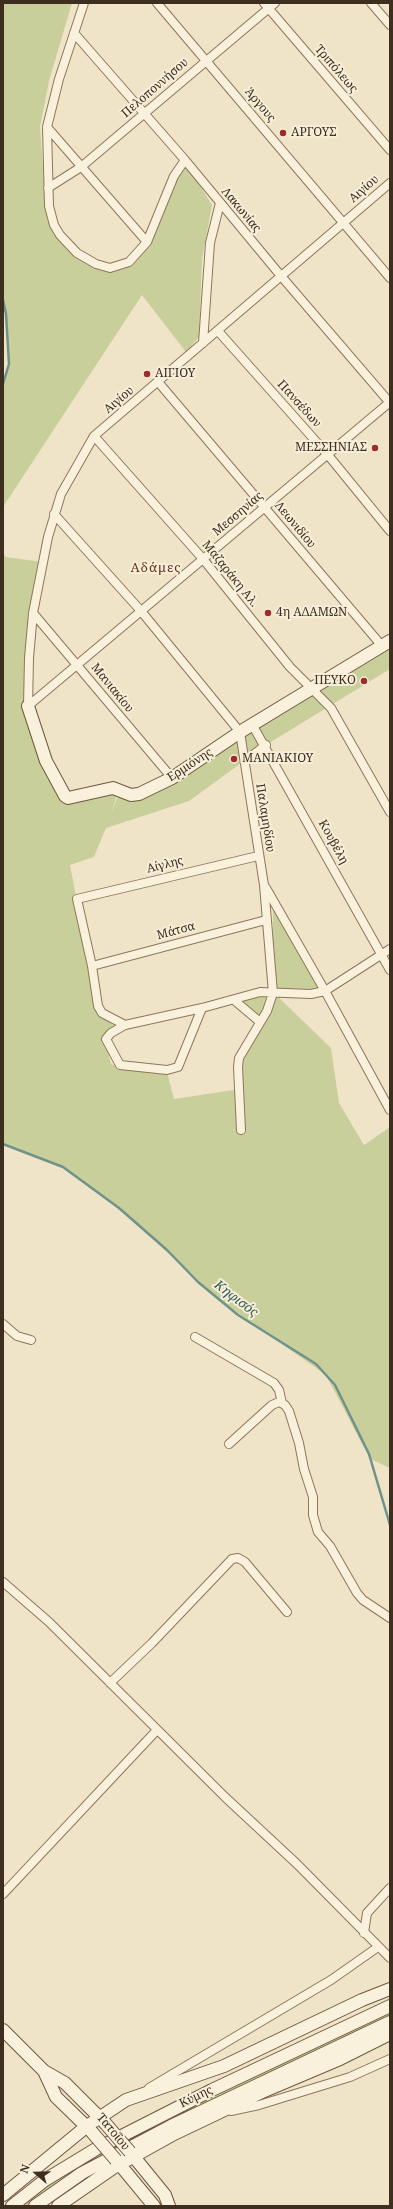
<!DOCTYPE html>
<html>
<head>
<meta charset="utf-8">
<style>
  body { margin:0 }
  #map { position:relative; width:393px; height:2209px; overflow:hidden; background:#f0e4c8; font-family:"Noto Serif",serif }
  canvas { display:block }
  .frame { position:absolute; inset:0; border:4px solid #3d2e20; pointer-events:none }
  .north { position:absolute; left:16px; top:2153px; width:40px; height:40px; -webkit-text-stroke:3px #f7eed8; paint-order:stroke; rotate:290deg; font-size:11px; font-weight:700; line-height:16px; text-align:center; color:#3d2e20 }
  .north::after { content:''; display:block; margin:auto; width:14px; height:18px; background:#3d2e20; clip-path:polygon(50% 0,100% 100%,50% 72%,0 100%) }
</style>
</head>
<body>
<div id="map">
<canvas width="393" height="2209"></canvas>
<div class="frame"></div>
<div class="north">N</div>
</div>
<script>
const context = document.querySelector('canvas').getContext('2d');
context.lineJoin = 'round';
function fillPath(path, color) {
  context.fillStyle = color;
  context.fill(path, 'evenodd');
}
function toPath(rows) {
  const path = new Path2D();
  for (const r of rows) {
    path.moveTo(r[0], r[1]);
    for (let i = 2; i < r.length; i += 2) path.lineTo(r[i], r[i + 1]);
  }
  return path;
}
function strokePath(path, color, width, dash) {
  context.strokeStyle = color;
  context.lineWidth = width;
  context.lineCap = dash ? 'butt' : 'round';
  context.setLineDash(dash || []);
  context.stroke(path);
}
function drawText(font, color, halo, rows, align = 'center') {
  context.font = font + ' "Noto Serif",serif';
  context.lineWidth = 4;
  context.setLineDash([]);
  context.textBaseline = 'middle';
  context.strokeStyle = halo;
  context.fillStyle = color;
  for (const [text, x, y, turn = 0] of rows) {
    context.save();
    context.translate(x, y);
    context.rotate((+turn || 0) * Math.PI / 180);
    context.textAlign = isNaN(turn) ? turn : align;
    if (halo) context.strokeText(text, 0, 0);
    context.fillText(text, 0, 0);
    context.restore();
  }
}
fillPath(toPath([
  [3,3,72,3,49,81,40,127,45,197,52,225,79,257,93,268,110,271,123,269,137,261,148,244,176,178,186,163,212,205,202,259,199,337,186,352,142,295,3,507,3,384,9,364,6,314,3,300],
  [3,553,6,557,42,562,25,709,59,796,116,791,116,798,111,813,118,796,140,800,390,647,390,669,266,745,189,801,106,828,94,857,70,865,98,1013,114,1026,105,1039,111,1064,133,1071,167,1072,174,1099,240,1089,239,1067,245,1049,265,1023,272,1010,273,994,259,1020,236,1000,273,993,273,901,325,991,274,993,331,1048,339,1103,364,1145,390,1127,390,1468,370,1459,326,1375,218,1299,119,1208,63,1167,3,1144],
  [390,2011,390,2017,50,2188,28,2206,19,2206,76,2166,166,2117]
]), '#c9cf9b');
strokePath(toPath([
  [3,300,6,314,9,364,3,384],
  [3,1144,63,1167,119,1208,167,1250,198,1282,238,1315,316,1364,335,1385,369,1454,390,1525]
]), '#6f938a', 2.5);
const street = toPath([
  [84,3,59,79,47,127,49,206,54,225,60,235,77,253,96,264,110,268,129,262,147,242,174,176,185,160],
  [157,3,390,278],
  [264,3,390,150],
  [371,3,390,25],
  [74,33,185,160,281,276,390,403],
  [47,127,147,242],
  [48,188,81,167,275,3],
  [218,331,328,455,390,531],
  [203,343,210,243,220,203],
  [159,383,382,646],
  [94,436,203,559,290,667,331,708,390,812],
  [54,514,141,611,240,732,264,885,273,993,267,1011,239,1058,238,1067,241,1130],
  [33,613,172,778],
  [28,706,29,658,33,613,48,537,61,494,94,436,390,183],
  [28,706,390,402],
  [253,726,390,970],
  [245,761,266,745],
  [266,888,325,991,390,1110],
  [92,966,266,920],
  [234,1000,260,1022],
  [202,1008,178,1067,167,1070,120,1065,106,1039,111,1033,125,1025,102,1013,98,1006,92,966,77,899,258,856],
  [125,1025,202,1008,260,992,311,994,325,991,390,949],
  [3,1324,17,1336,31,1340],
  [195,1337,274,1383,279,1390,282,1403],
  [229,1444,272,1405,279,1402,285,1405,289,1411,299,1443,304,1469,313,1497,313,1515,318,1532,330,1546,357,1593,363,1600,390,1618],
  [3,1582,49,1622,225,1797,297,1864,390,1958],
  [110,1683,152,1643,232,1559,238,1558,245,1562,287,1612],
  [3,1894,157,1730],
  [364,1933,367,1913,390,1888],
  [149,2088,331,1980,378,1947],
  [231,2111,259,2105,350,2077,390,2059]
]);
const secondary = toPath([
  [28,706,46,761,65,796,68,798,113,788,131,795,139,794,172,778,240,732,390,641],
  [3,2030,44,2071,65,2083,105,2123],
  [44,2071,56,2097,91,2131],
  [130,2152,165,2195,169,2206],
  [116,2160,154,2206],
  [3,2195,87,2126,126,2100,224,2066,362,2000,390,1989],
  [12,2206,45,2180,96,2149,212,2090,390,2006],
  [35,2206,82,2173,171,2126,390,2022],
  [58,2206,113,2168,174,2134,262,2092,340,2059,390,2034]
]);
strokePath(street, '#8d765c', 10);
strokePath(secondary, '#6f573f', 14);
strokePath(street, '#faf1dc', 8);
strokePath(secondary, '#faf1dc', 12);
const secondaryBridge = toPath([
  [105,2123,130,2152],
  [91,2131,116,2160]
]);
strokePath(secondaryBridge, '#6f573f', 14, []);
strokePath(secondaryBridge, '#faf1dc', 12);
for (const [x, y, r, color] of [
  [283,133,4,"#9e2a2b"],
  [147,374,4,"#9e2a2b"],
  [375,448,4,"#9e2a2b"],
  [268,613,4,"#9e2a2b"],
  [364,681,4,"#9e2a2b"],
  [234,759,4,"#9e2a2b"]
]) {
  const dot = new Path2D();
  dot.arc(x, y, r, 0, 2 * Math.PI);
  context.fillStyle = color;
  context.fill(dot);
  strokePath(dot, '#f7eed8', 1.5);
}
drawText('12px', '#3d2e20', '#f7eed8', [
  ["Τριπόλεως",336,69,49],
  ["Πελοποννήσου",155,88,-41],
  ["Άργους",260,105,50],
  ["Αιγίου",364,189,-41],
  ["Λακωνίας",241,210,50],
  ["Αιγίου",119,400,-40],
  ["Πανσέδων",299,404,48],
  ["Μεσσηνίας",238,514,-40],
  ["Λεωνιδίου",295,525,50],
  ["Μαζαράκη Αλ.",230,574,51],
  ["Μανιακίου",112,688,51],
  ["Ερμιόνης",190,765,-33],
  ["Παλαμηδίου",265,818,81],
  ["Κουβέλη",333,842,61],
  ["Αίγλης",165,865,-14],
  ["Μάτσα",176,931,-15],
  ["Κύμης",196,2097,-26],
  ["Τατοΐου",113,2132,50]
]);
drawText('12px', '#3d2e20', '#f7eed8', [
  ["ΑΡΓΟΥΣ",291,133],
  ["ΑΙΓΙΟΥ",155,374],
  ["ΜΕΣΣΗΝΙΑΣ",367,448,"right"],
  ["4η ΑΔΑΜΩΝ",276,613],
  ["ΠΕΥΚΟ",356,681,"right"],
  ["ΜΑΝΙΑΚΙΟΥ",242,759]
], 'left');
context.letterSpacing = '1px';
drawText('13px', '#6b2e1e', '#f7eed8', [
  ["Αδάμες",156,568]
]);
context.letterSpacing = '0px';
drawText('italic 13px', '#2f5d5a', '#f7eed8', [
  ["Κηφισός",236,1299,37]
]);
</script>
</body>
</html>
